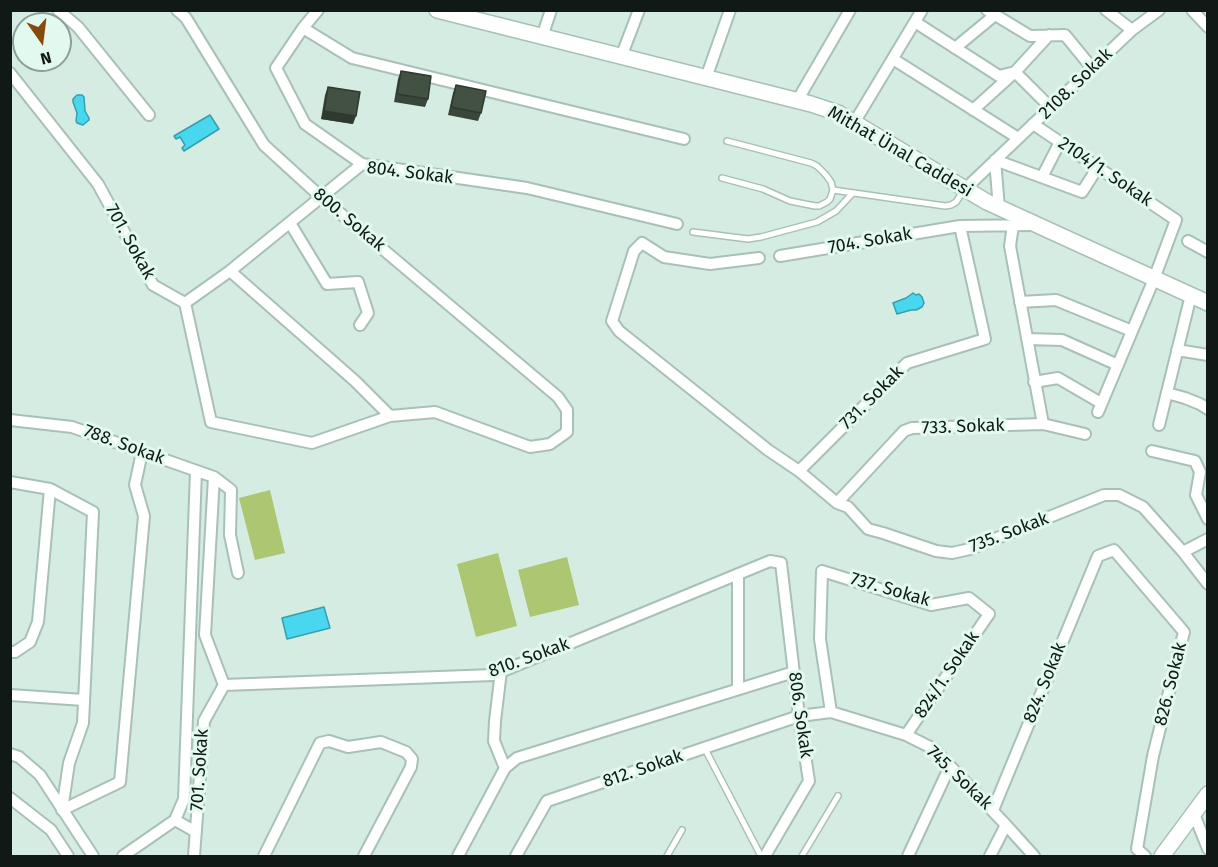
<!DOCTYPE html>
<html>
<head>
<meta charset="utf-8">
<style>
  body { margin:0 }
  #map { position:relative; width:1218px; height:867px; overflow:hidden; background:#d4ece2; font-family:"Fira Sans",sans-serif }
  canvas { display:block }
  .frame { position:absolute; inset:0; border:12px solid #101915; pointer-events:none }
  .north { position:absolute; left:12px; top:12px; width:60px; height:60px; box-sizing:border-box; background:#e2f9ef; border:2px solid #8e9f98; border-radius:50%; rotate:166deg; font-size:16px; font-weight:700; line-height:24px; text-align:center; color:#101915 }
  .north::after { content:''; display:block; margin:auto; width:21px; height:27px; background:#88490f; clip-path:polygon(50% 0,100% 100%,50% 72%,0 100%) }
</style>
</head>
<body>
<div id="map">
<canvas width="1218" height="867"></canvas>
<div class="frame"></div>
<div class="north">N</div>
</div>
<script>
const context = document.querySelector('canvas').getContext('2d');
context.lineJoin = 'round';
function fillPath(path, color) {
  context.fillStyle = color;
  context.fill(path, 'evenodd');
}
function toPath(rows) {
  const path = new Path2D();
  for (const r of rows) {
    path.moveTo(r[0], r[1]);
    for (let i = 2; i < r.length; i += 2) path.lineTo(r[i], r[i + 1]);
  }
  return path;
}
function strokePath(path, color, width, dash) {
  context.strokeStyle = color;
  context.lineWidth = width;
  context.lineCap = dash ? 'butt' : 'round';
  context.setLineDash(dash || []);
  context.stroke(path);
}
function drawText(font, color, halo, rows, align = 'center') {
  context.font = font + ' "Fira Sans",sans-serif';
  context.lineWidth = 6;
  context.setLineDash([]);
  context.textBaseline = 'middle';
  context.strokeStyle = halo;
  context.fillStyle = color;
  for (const [text, x, y, turn = 0] of rows) {
    context.save();
    context.translate(x, y);
    context.rotate((+turn || 0) * Math.PI / 180);
    context.textAlign = isNaN(turn) ? turn : align;
    if (halo) context.strokeText(text, 0, 0);
    context.fillText(text, 0, 0);
    context.restore();
  }
}
fillPath(toPath([
  [270,490,285,553,255,560,239,498],
  [498,553,517,626,476,637,457,564],
  [567,557,579,605,530,617,518,570]
]), '#acc672');
const water = toPath([
  [77,95,82,95,84,97,85,111,89,118,89,120,83,125,77,123,76,121,77,113,73,102,73,99,77,95],
  [210,115,219,129,184,151,182,148,185,145,180,137,176,139,174,136,210,115],
  [913,293,916,295,919,294,922,297,924,303,922,307,916,310,911,310,897,314,893,303,906,298,913,293],
  [324,607,330,628,287,639,282,618,324,607]
]);
fillPath(water, '#49d7ef');
strokePath(water, '#389eae', 1.5);
const service = toPath([
  [722,178,763,189,790,201,815,206,819,206,827,202,830,199,833,190,831,182,826,175,817,166,811,163,727,141],
  [833,190,945,206,951,205,956,202,964,190],
  [693,232,748,239,761,237,817,222,836,211,852,194],
  [705,749,761,856],
  [667,856,682,830],
  [802,856,838,796]
]);
const minor = toPath([
  [58,10,78,27,149,115],
  [318,10,303,28,276,68,305,124,362,164,527,188,677,224],
  [987,10,1030,36,1065,35,1092,68],
  [1106,10,1132,30],
  [1192,10,1208,27],
  [915,22,999,76,1015,72,1049,35],
  [303,28,352,58,684,139],
  [542,37,551,10],
  [955,48,995,15],
  [621,57,639,10],
  [893,59,1018,138],
  [10,73,98,184,153,285,185,303,211,422,312,443,390,416,435,412,530,447,550,444,567,432,567,410,558,397,321,197,264,145,186,18,177,10],
  [706,78,730,10],
  [797,101,850,10],
  [973,110,1015,72,1051,108],
  [854,123,922,10],
  [1033,124,1176,220,1154,279,1098,412],
  [995,160,1082,192,1098,167],
  [995,160,999,208,1002,211],
  [1042,177,1060,142],
  [965,189,1132,30,1159,10],
  [290,223,327,284,358,282,368,313,360,325],
  [1013,225,1010,246,1043,424],
  [1188,241,1208,252],
  [780,256,960,226,1032,225],
  [759,258,710,264,664,257,642,243,634,251,612,321,619,331,768,450,799,471,837,503,848,507,868,529,883,533,936,551,952,553,970,549,1104,495,1119,495,1143,507,1183,552,1208,584],
  [230,271,355,381,390,416],
  [1020,302,1056,300,1132,331],
  [185,303,230,271,362,164],
  [1027,339,1062,340,1118,365],
  [1177,350,1208,355],
  [1034,382,1058,378,1101,403],
  [1167,393,1185,398,1200,404,1208,409],
  [10,420,72,427,214,477,231,490,230,535,238,573],
  [1159,425,1191,295],
  [1152,451,1195,461,1200,472,1196,495,1208,519],
  [799,471,907,363,985,339,960,226],
  [10,482,50,489,93,512,83,723,69,763,62,810],
  [837,503,904,431,912,428,1043,424,1085,434],
  [1183,552,1208,539],
  [738,574,738,689],
  [10,652,15,652,30,642,38,622,50,489],
  [501,671,495,721,494,741,505,768],
  [224,685,493,675,770,561,781,563,799,716,809,781,765,856],
  [10,695,84,700],
  [831,712,820,639,822,571,931,605,969,598,989,614,906,735],
  [10,754,19,757,40,775,93,856],
  [10,798,51,830,68,856],
  [62,810,120,782,144,516,135,485,142,452],
  [993,810,1098,556,1114,550,1184,632,1153,756,1137,849,1145,856],
  [1194,814,1208,849],
  [175,820,184,799,196,471],
  [175,820,196,832],
  [123,856,175,820],
  [194,856,204,721,224,685,205,635,214,477],
  [264,856,320,743,329,741,348,747,381,742,406,752,412,759,411,767,364,856],
  [458,856,505,768,517,758,794,672],
  [516,856,547,801,799,716,831,712,906,735,934,749,1006,825,1034,856],
  [908,856,950,766],
  [990,856,1006,825]
]);
const secondary = toPath([
  [437,10,811,104,838,113,987,202,1208,303],
  [1162,856,1208,794]
]);
strokePath(service, '#a9c0b6', 8);
strokePath(minor, '#a9c0b6', 14);
strokePath(secondary, '#a9c0b6', 18);
strokePath(service, '#fff', 5);
strokePath(minor, '#fff', 10);
strokePath(secondary, '#fff', 15);
fillPath(toPath([
  [401,71,428,99,425,107,394,102,398,79],
  [456,85,481,113,478,121,448,115,453,93],
  [328,87,353,124,321,119,325,95]
]), '#3a463a');
fillPath(toPath([
  [324,111,356,116,353,124,321,119]
]), '#2f392f');
const building = toPath([
  [401,71,431,76,428,99,397,94,401,71],
  [456,85,486,91,481,113,451,107,456,85],
  [328,87,360,92,356,116,324,111,328,87]
]);
fillPath(building, '#435143');
strokePath(building, '#2f392f', 1.5);
drawText('18px', '#101915', '#e2f9ef', [
  ["2108. Sokak",1076,84,-44],
  ["Mithat Ünal Caddesi",900,152,30],
  ["2104/1. Sokak",1105,172,34],
  ["804. Sokak",410,173,7],
  ["800. Sokak",349,220,40],
  ["704. Sokak",870,241,-10],
  ["701. Sokak",130,242,61],
  ["731. Sokak",872,398,-45],
  ["733. Sokak",963,427,-2],
  ["788. Sokak",124,445,20],
  ["735. Sokak",1009,533,-21],
  ["737. Sokak",890,590,16],
  ["810. Sokak",529,658,-20],
  ["824/1. Sokak",947,675,-56],
  ["824. Sokak",1045,683,-68],
  ["826. Sokak",1171,684,-76],
  ["806. Sokak",800,715,82],
  ["812. Sokak",643,769,-19],
  ["701. Sokak",200,770,-86],
  ["745. Sokak",959,778,44]
]);
</script>
</body>
</html>
